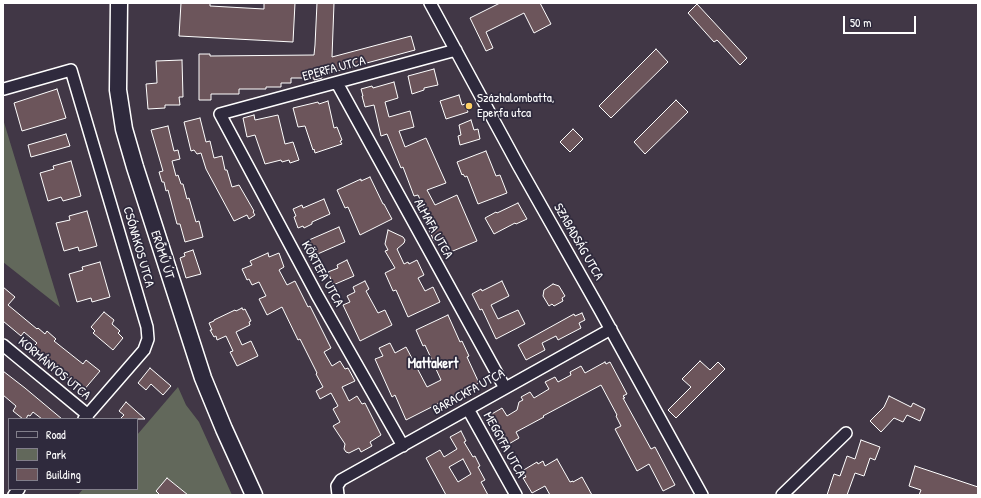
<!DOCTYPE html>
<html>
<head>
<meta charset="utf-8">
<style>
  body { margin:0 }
  #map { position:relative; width:981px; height:498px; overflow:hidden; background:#413746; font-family:"Patrick Hand",sans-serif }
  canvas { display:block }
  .frame { position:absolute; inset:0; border:4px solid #fff; pointer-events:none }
  .legend { position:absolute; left:8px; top:418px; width:130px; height:72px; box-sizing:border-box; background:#2f2a3d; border:1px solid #827f8b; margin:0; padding:5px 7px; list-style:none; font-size:12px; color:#fff }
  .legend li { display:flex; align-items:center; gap:8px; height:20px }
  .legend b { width:20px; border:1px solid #827f8b }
  .scale { position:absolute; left:843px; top:16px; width:73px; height:18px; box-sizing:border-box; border:2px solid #fff; border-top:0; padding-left:5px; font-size:12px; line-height:14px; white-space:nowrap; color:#fff; -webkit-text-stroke:3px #2f2a3d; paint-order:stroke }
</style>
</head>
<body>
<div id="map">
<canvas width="981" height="498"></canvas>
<div class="frame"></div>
<ul class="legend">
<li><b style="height:5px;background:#2f2a3d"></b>Road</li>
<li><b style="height:11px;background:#62685b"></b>Park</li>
<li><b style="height:11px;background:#6c555b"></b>Building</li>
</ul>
<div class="scale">50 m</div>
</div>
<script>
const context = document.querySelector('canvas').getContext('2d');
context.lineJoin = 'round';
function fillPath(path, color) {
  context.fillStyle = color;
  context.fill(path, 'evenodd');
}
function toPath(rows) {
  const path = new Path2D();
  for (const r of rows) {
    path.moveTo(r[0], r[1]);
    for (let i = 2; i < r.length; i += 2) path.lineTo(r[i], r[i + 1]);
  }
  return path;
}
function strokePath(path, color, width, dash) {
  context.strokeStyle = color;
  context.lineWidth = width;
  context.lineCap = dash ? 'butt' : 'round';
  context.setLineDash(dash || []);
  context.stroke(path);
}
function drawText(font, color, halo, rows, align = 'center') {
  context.font = font + ' "Patrick Hand",sans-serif';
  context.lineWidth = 3.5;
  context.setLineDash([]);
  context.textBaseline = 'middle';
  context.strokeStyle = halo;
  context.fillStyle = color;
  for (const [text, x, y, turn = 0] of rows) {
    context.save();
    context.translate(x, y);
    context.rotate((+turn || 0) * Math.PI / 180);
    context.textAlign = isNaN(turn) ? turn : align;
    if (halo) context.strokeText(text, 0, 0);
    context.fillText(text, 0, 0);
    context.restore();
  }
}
fillPath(toPath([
  [3,119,60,307,3,262],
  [178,387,186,405,199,422,232,495,78,495,83,489,137,489,137,435]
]), '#62685b');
const building = toPath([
  [181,3,210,3,210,6,264,9,264,3,295,3,293,42,179,36,181,3],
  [317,3,334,3,332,57,411,36,415,50,322,75,322,78,314,80,314,78,291,78,291,83,281,83,281,87,266,87,266,89,239,89,239,94,211,94,211,100,199,100,199,54,210,54,210,56,314,55,315,45,317,3],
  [500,3,540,3,551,24,534,33,524,13,486,32,493,48,486,51,470,18,500,3],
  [697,4,747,58,740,65,717,40,714,42,688,13,697,4],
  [656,49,668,62,611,118,599,106,656,49],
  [182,60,183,97,179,97,180,105,165,105,165,108,148,109,146,84,157,83,156,61,182,60],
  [434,69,438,85,424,88,424,90,412,94,408,76,434,69],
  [394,82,398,98,385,102,389,117,410,111,414,127,399,131,405,147,426,138,446,183,427,190,435,205,457,195,477,241,448,253,441,238,434,241,429,230,433,228,418,195,414,196,403,167,401,168,387,134,381,136,374,105,365,107,362,96,363,96,361,89,372,86,373,88,394,82],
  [57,89,66,118,22,131,14,103,57,89],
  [459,95,462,105,465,104,468,112,446,119,440,101,459,95],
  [676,100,688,112,645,154,634,142,676,100],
  [328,101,334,128,337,127,342,140,340,141,342,144,315,153,314,149,313,150,305,126,298,127,293,108,318,102,319,104,328,101],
  [254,115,255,120,278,115,285,144,293,142,299,160,290,163,289,160,282,162,281,160,265,164,255,135,247,137,243,118,254,115],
  [200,118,206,142,210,141,214,158,222,156,225,170,227,170,232,187,239,185,254,211,253,212,255,215,249,219,247,215,234,221,206,169,201,153,197,154,194,150,191,151,184,122,200,118],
  [471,120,474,130,478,129,480,139,460,145,458,136,461,135,459,125,471,120],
  [168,126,174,151,178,150,180,159,172,161,176,176,178,175,181,184,183,184,187,199,189,198,196,222,199,221,203,237,185,242,180,224,177,224,168,190,166,191,164,182,162,182,159,172,163,171,151,130,168,126],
  [573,129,583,139,570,152,560,142,573,129],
  [66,134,70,146,31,157,28,145,66,134],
  [486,151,496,176,500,175,507,193,478,204,467,176,465,177,463,174,462,175,457,162,486,151],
  [71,161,81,196,63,201,61,197,48,201,40,173,54,169,53,166,71,161],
  [370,177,383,204,384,204,392,219,360,235,348,207,345,208,337,190,361,179,361,181,370,177],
  [324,199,330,214,312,222,312,224,304,228,303,226,298,228,294,217,296,216,293,209,302,205,303,208,324,199],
  [518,203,527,219,516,224,515,223,494,234,485,218,496,212,497,213,518,203],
  [87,211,97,246,79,251,78,247,64,251,56,223,70,220,69,216,87,211],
  [339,227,345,242,313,256,309,245,311,245,309,240,339,227],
  [388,230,403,237,405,240,404,243,397,249,404,264,408,262,409,264,417,260,424,275,418,278,425,291,433,287,440,302,408,317,396,290,393,291,385,273,395,268,385,251,388,250,385,244,388,230],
  [193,250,201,274,186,278,180,258,185,256,184,253,193,250],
  [268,253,269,257,279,253,284,267,279,270,287,285,295,281,308,307,310,306,331,348,324,352,332,366,340,361,345,369,348,368,355,381,342,387,349,401,357,396,362,404,365,403,381,435,370,442,372,446,361,452,359,448,349,453,346,452,344,449,345,444,333,426,340,422,333,409,338,406,331,393,320,399,316,391,323,387,316,374,317,373,300,339,298,340,282,307,267,315,259,299,266,296,259,282,252,285,249,279,247,280,242,269,252,265,250,261,268,253],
  [347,260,354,276,333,285,328,272,338,268,337,265,347,260],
  [100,262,110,297,92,302,91,298,77,302,69,274,83,270,82,267,100,262],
  [365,281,369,289,366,291,378,313,385,310,392,325,360,341,343,305,350,302,347,296,355,292,353,287,365,281],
  [502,281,509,296,491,305,498,319,518,310,525,324,496,339,482,309,480,310,472,294,481,289,482,291,502,281],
  [553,284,559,286,565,296,562,298,563,301,554,306,552,304,549,306,543,296,544,290,553,284],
  [3,287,15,297,8,305,37,329,38,328,45,334,47,331,56,339,54,341,83,364,86,360,100,371,83,391,33,347,37,343,24,332,21,336,3,321,3,287],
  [242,308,243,310,245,309,251,321,249,322,250,325,236,332,242,345,251,341,258,356,237,366,230,352,233,351,226,336,217,340,216,336,214,337,210,330,212,330,209,323,214,321,214,320,235,310,236,311,242,308],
  [104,312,114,320,112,324,120,331,118,333,123,338,113,350,93,333,95,331,91,327,104,312],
  [582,313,585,320,579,323,581,328,558,340,556,336,542,343,545,350,526,360,518,345,574,314,575,316,582,313],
  [448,315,460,342,462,341,469,356,467,357,479,383,406,420,395,395,392,397,375,359,383,356,379,348,390,343,395,353,406,347,427,387,441,380,425,345,423,346,416,330,448,315],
  [700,361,710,370,718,362,725,369,676,418,668,410,691,387,682,379,700,361],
  [605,362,606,364,610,362,627,394,623,396,625,398,623,398,651,449,655,447,675,485,663,491,649,464,637,471,615,429,621,426,616,416,617,415,601,385,543,416,544,417,516,432,519,438,507,445,503,437,500,438,493,424,494,423,490,415,502,408,507,416,517,410,519,402,523,400,521,397,530,392,534,398,549,389,545,382,555,377,558,382,571,375,570,372,581,366,585,373,605,362],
  [150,368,171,386,163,395,151,384,146,390,138,383,150,368],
  [3,371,25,388,62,419,42,419,33,412,30,416,28,415,26,419,23,419,13,411,16,406,3,395,3,371],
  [889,396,911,407,913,403,925,409,920,421,907,415,903,422,894,418,881,432,870,421,884,407,889,396],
  [126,402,145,419,120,419,124,415,119,411,126,402],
  [461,431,466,441,464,442,473,457,475,456,480,466,478,467,485,480,481,482,488,495,446,495,426,458,440,450,444,457,457,449,450,437,461,431],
  [463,459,471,474,458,482,449,467,463,459],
  [861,440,880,447,875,460,870,458,864,476,855,473,847,495,827,495,834,474,840,476,847,456,855,459,861,440],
  [557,459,570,482,573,481,573,482,582,477,592,495,550,495,545,486,532,493,523,478,526,477,522,471,537,462,538,464,543,461,545,466,557,459],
  [915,466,978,487,978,495,919,495,921,490,909,486,915,466],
  [167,478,188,495,160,495,156,491,167,478]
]);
fillPath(building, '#6c555b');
strokePath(building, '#fff', 1);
const street = toPath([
  [430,3,518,165,600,310,702,495],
  [337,83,505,388],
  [4,89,71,70,147,327,148,339,144,350,84,419],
  [3,345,88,415],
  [468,409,516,495],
  [403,446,317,295,220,114,456,50],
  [14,495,19,489],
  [338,495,337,486,341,480,611,329],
  [782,495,846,433]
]);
const secondary = toPath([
  [119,3,118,90,124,129,135,167,203,378,224,429,254,495]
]);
strokePath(street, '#fff', 14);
strokePath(secondary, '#fff', 19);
strokePath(street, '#2f2a3d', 11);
strokePath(secondary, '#2f2a3d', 16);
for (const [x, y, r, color] of [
  [469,106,4,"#ffd166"]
]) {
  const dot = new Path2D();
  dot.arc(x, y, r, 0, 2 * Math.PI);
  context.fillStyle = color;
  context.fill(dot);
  strokePath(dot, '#2f2a3d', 1.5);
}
drawText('13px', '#fff', '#2f2a3d', [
  ["EPERFA UTCA",334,69,-15],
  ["ALMAFA UTCA",433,229,61],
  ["SZABADSÁG UTCA",578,242,60],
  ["CSÓNAKOS UTCA",138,247,74],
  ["ERŐMŰ ÚT",162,255,72],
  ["KÖRTEFA UTCA",322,274,61],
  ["KORMÁNYOS UTCA",54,369,40],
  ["BARACKFA UTCA",469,392,-29],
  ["MEGGYFA UTCA",504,445,61]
]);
drawText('13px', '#fff', '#2f2a3d', [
  ["Százhalombatta,",477,99],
  ["Eperfa utca",477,114]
], 'left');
drawText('bold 14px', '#fff', '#2f2a3d', [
  ["Mattakert",433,364]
]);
</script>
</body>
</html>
